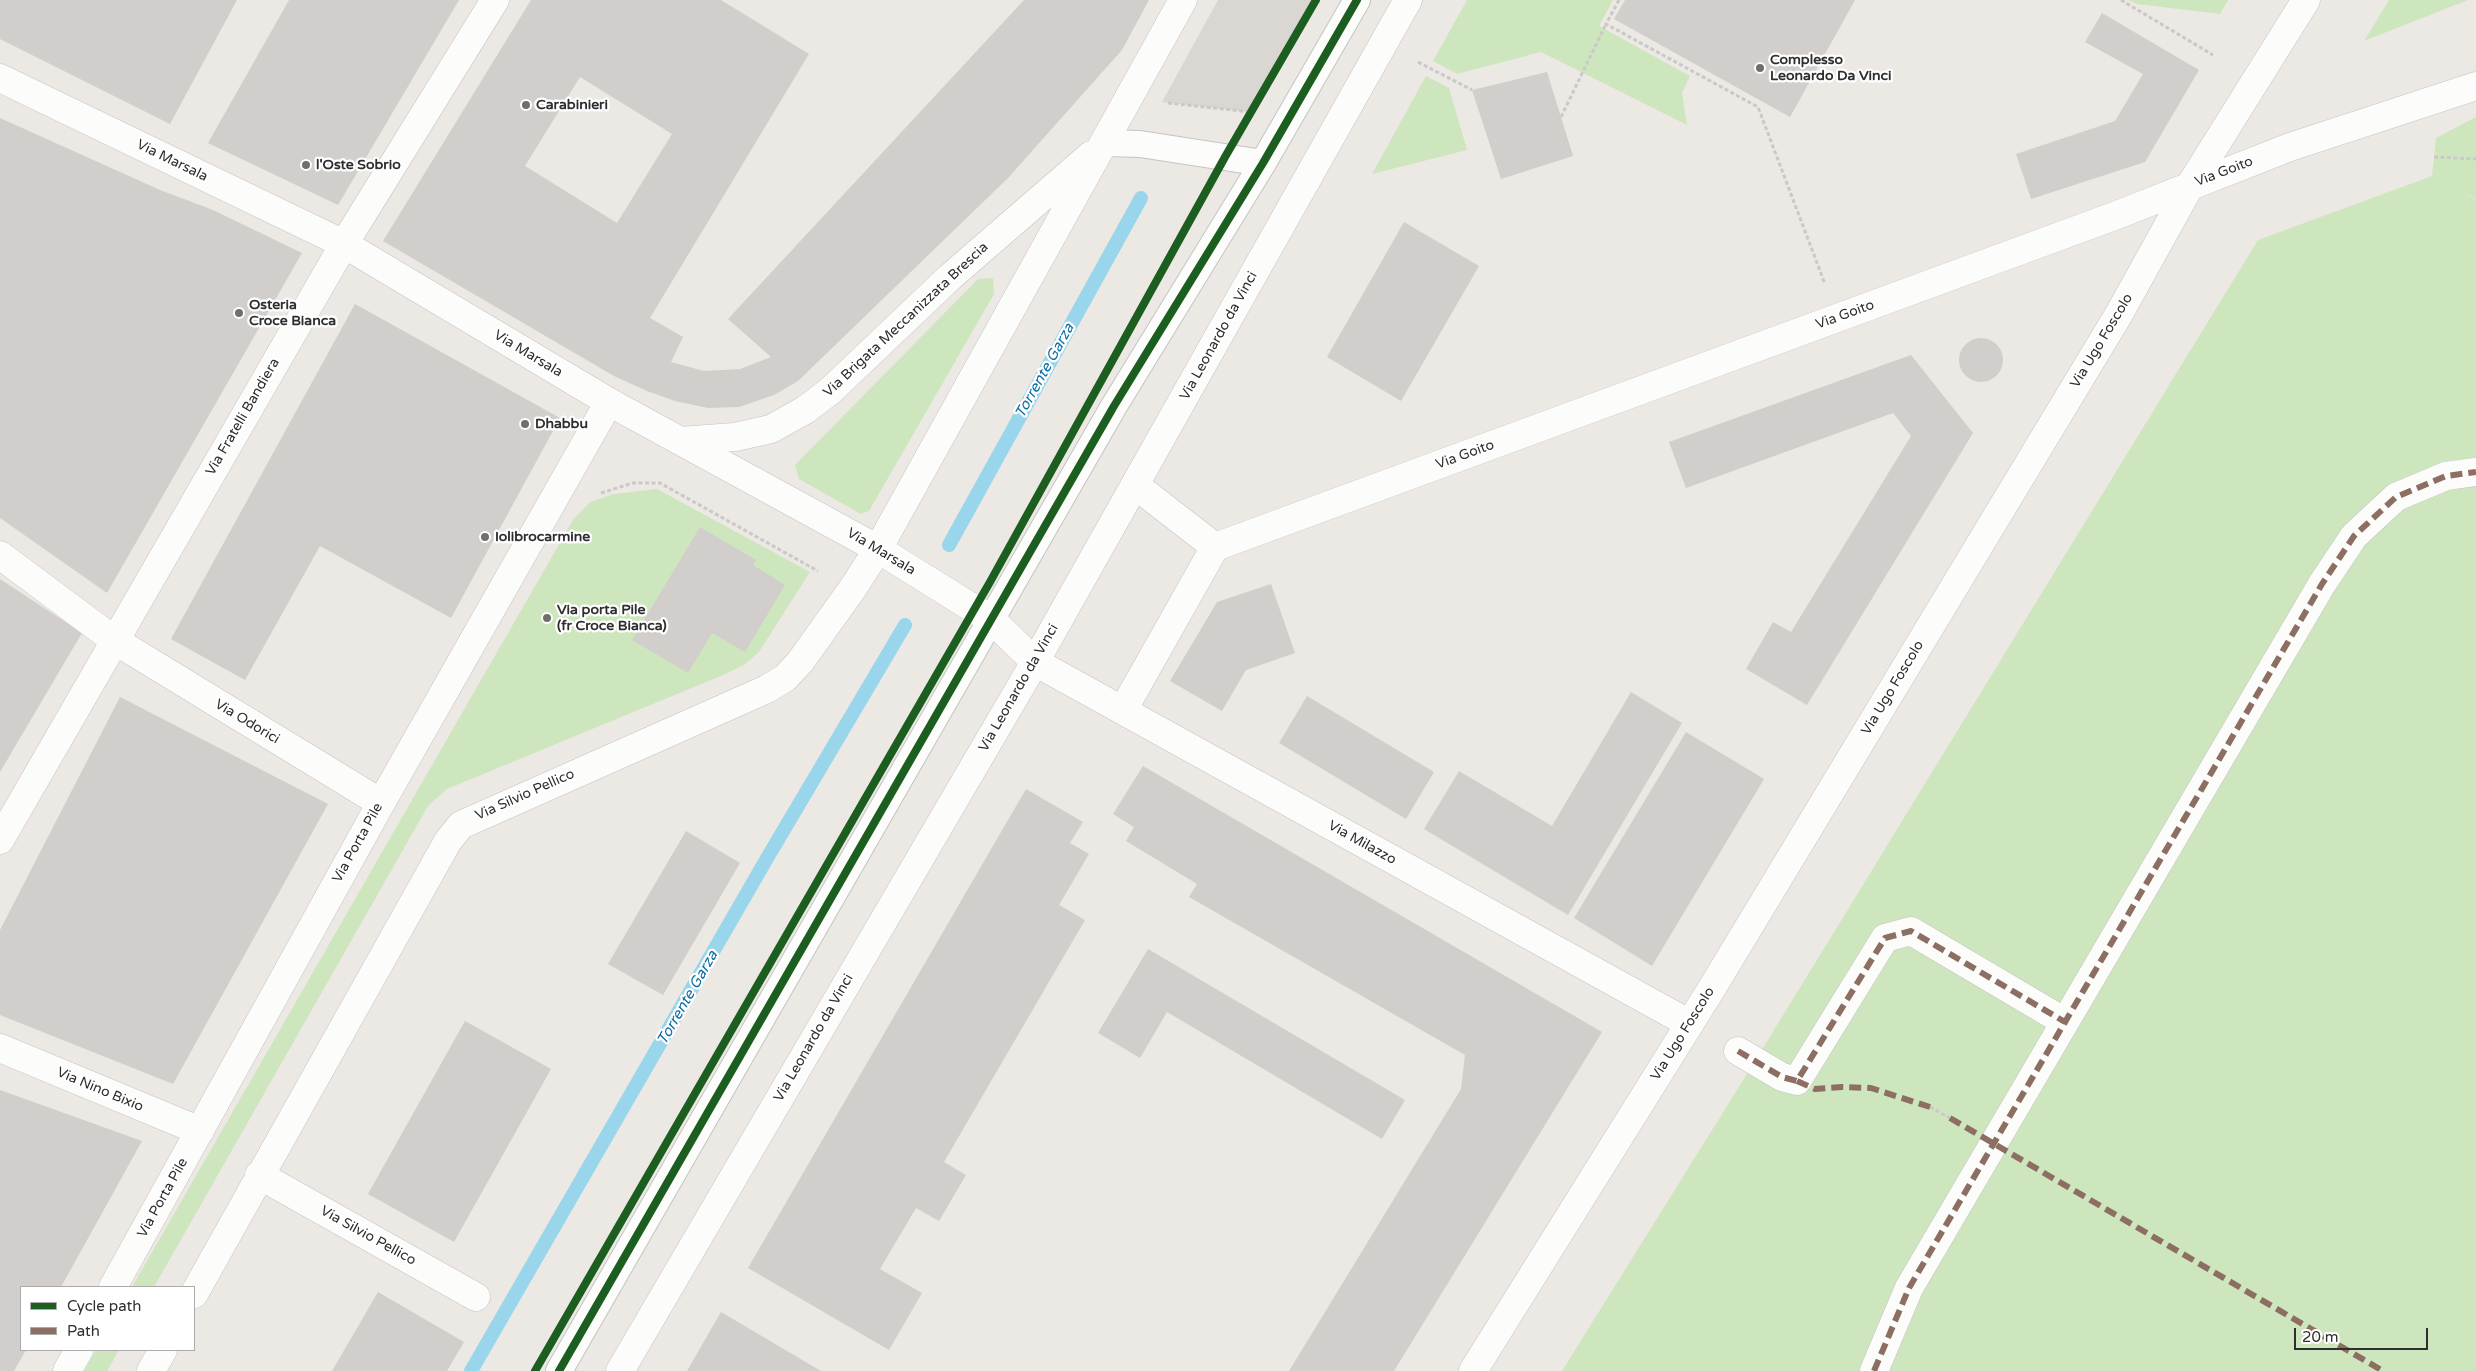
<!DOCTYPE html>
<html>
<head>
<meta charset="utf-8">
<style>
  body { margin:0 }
  #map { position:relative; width:2476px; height:1371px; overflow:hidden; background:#ece8e4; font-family:"Varela Round",sans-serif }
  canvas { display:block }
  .legend { position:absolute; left:20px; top:1286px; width:175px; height:65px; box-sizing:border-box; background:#fff; border:1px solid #ababab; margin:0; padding:6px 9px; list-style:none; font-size:15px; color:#2e2e2e }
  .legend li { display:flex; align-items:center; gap:10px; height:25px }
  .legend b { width:25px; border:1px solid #ababab }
  .scale { position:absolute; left:2294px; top:1328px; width:134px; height:22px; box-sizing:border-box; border:2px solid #2e2e2e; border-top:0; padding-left:6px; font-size:15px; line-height:18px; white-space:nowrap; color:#2e2e2e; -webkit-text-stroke:4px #fff; paint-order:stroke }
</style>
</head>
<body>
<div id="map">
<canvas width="2476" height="1371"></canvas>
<ul class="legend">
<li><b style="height:6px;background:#1b5e20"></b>Cycle path</li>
<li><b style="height:6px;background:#8d6e63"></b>Path</li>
</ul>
<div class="scale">20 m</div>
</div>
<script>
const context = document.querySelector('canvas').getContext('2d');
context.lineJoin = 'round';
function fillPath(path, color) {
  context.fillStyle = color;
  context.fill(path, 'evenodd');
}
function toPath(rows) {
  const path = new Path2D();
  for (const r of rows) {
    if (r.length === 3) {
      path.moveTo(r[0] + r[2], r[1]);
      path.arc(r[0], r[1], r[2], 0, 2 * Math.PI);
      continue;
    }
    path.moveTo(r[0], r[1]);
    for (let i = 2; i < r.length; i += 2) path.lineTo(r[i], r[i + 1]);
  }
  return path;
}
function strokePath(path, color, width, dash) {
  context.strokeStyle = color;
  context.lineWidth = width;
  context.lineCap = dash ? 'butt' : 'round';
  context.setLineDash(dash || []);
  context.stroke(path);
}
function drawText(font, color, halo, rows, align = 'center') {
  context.font = font + ' "Varela Round",sans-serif';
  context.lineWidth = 4.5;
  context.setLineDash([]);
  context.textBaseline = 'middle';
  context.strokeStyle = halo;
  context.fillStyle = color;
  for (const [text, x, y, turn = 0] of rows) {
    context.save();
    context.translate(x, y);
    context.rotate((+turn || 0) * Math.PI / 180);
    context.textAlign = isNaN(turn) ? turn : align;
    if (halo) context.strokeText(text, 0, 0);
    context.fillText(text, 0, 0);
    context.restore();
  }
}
fillPath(toPath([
  [1467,0,1613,0,1599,26,1690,76,1682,93,1687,125,1541,52,1457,74,1433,61],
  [2128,0,2228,0,2220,14,2137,4],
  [2389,0,2468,0,2364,41],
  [1426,76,1449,88,1467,150,1372,174],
  [2476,117,2476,199,2462,192,2476,200,2476,1371,1562,1371,1755,1061,2258,240,2432,176,2436,138],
  [993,278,994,294,869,511,861,514,799,479,795,465,978,279],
  [657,489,810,572,759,652,744,665,723,675,447,789,428,806,154,1287,132,1287,573,520,590,502,614,494],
  [96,1350,119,1350,107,1371,84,1371]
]), '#cee6be');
fillPath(toPath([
  [1218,0,1316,0,1251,112,1162,102]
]), '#dad6d2');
strokePath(toPath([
  [949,545,1141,198],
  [471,1371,766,860,905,625]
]), '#99d6ec', 14);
fillPath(toPath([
  [0,0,237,0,170,124,0,39],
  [289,0,459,0,338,205,208,143],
  [531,0,721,0,809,54,650,318,683,337,671,362,704,371,740,369,771,357,728,319,1024,0,1149,0,1122,50,1008,178,798,381,774,395,739,407,708,408,675,401,647,391,614,376,383,241],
  [580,77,672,134,617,223,525,166],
  [1625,0,1855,0,1790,117,1614,19],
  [2102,13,2199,70,2145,162,2031,199,2016,154,2115,121,2143,74,2085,42],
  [1547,72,1573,156,1501,179,1472,90],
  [0,118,160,190,213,210,302,253,107,593,0,518],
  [1404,222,1479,266,1401,401,1327,357],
  [355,304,560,418,451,618,320,546,245,680,171,639],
  [1981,360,22],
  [1911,355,1973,433,1807,705,1746,669,1773,622,1791,632,1911,436,1893,413,1686,488,1669,442],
  [700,527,756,560,753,565,785,585,745,652,712,633,688,673,632,640],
  [0,579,82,633,0,772],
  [1271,584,1295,653,1246,670,1222,711,1170,681,1217,602],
  [1631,692,1682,723,1568,915,1424,829,1459,771,1552,826],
  [1307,696,1434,772,1406,819,1279,743],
  [120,697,328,804,173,1084,0,1015,0,930],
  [1686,732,1764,779,1652,966,1574,918],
  [1143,766,1602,1032,1394,1371,1289,1371,1461,1089,1465,1055,1189,897,1197,884,1126,841,1134,827,1113,814],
  [1026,789,1083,822,1070,843,1089,854,1059,905,1085,920,944,1162,966,1175,939,1221,916,1208,880,1269,922,1293,889,1350,748,1268],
  [686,831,740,863,663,995,608,964],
  [1148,949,1405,1100,1382,1139,1167,1012,1140,1058,1098,1033],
  [465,1021,551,1069,454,1242,368,1194],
  [0,1090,142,1141,61,1287,21,1287,21,1350,26,1350,14,1371,0,1371],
  [378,1292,464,1342,447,1371,332,1371],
  [721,1312,821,1371,687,1371]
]), '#d1cecb');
const service = toPath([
  [1105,143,1140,144,1263,163],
  [559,1371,1114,406,1263,163,1357,0]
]);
const pedestrian = toPath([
  [1738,1051,1782,1077,1797,1081,1885,938,1911,931,2065,1022],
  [1874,1371,1909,1288,2322,584,2354,536,2396,497,2446,476,2476,472]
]);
const minor = toPath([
  [0,78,344,244,609,402,878,549,992,620,1035,662,1690,1024],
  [680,441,735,437,771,429,805,410,830,391,950,277,1091,155],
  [1135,485,1215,547],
  [0,555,114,640,381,803],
  [1123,710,1215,547,2117,215,2290,147,2476,86],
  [0,840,344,244,495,0],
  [0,1048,200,1131],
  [259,1175,476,1297],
  [113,1287,381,803,609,402],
  [194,1294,448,841,461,825,767,689,785,678,800,662,853,588,878,549,1183,0],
  [67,1371,79,1350],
  [151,1371,163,1350],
  [1473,1371,1712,988,2119,314,2191,184,2306,0]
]);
const secondary = toPath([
  [620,1371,1035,662,1408,0]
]);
strokePath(service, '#c5c4c5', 28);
strokePath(pedestrian, '#c5c4c5', 29);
strokePath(minor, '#c5c4c5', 29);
strokePath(secondary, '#c5c4c5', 29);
strokePath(toPath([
  [1619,0,1606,24,1758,107,1825,284],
  [2121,0,2213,55],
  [1418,62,1472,90],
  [1168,103,1251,112],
  [1561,117,1606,24],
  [2434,157,2476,159],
  [601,493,633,483,660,483,818,571],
  [1930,1107,1950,1118]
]), '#c9c9c8', 3, [4, 2.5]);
strokePath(service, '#fcfcfb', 26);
strokePath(pedestrian, '#fcfcfb', 28);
strokePath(minor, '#fcfcfb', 28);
strokePath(secondary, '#fcfcfb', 28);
strokePath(toPath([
  [1738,1051,1782,1077,1797,1081,1885,938,1911,931,2065,1022],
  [1797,1081,1815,1089,1842,1087,1871,1088,1930,1107],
  [1950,1118,2383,1371],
  [1874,1371,1909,1288,2322,584,2354,536,2396,497,2446,476,2476,472]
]), '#8d6e63', 6, [12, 6]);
strokePath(toPath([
  [535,1371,990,582,1225,157,1316,0],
  [559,1371,1114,406,1263,163,1357,0]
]), '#1b5e20', 8);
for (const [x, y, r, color] of [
  [1760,68,5,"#706f6e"],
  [526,105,5,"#706f6e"],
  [306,165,5,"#706f6e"],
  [239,313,5,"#706f6e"],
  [525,424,5,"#706f6e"],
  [485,537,5,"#706f6e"],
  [547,618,5,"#706f6e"]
]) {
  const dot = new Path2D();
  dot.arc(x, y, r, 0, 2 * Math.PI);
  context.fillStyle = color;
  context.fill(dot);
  strokePath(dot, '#fff', 2);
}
drawText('bold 14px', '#2e2e2e', '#fff', [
  ["Complesso",1770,60],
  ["Leonardo Da Vinci",1770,76],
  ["Carabinieri",536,105],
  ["l'Oste Sobrio",316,165],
  ["Osteria",249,305],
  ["Croce Bianca",249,321],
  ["Dhabbu",535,424],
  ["Iolibrocarmine",495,537],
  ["Via porta Pile",557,610],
  ["(fr Croce Bianca)",557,626]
], 'left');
drawText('14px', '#2e2e2e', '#fff', [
  ["Via Marsala",172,161,26],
  ["Via Goito",2224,172,-21],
  ["Via Goito",1845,315,-20],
  ["Via Brigata Meccanizzata Brescia",906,320,-43],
  ["Via Leonardo da Vinci",1219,336,-61],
  ["Via Ugo Foscolo",2102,341,-59],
  ["Via Marsala",528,354,31],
  ["Via Fratelli Bandiera",243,417,-60],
  ["Via Goito",1465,455,-20],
  ["Via Marsala",881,552,31],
  ["Via Leonardo da Vinci",1019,688,-60],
  ["Via Ugo Foscolo",1893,688,-59],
  ["Via Odorici",247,722,31],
  ["Via Silvio Pellico",525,795,-24],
  ["Via Porta Pile",358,843,-61],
  ["Via Milazzo",1362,843,29],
  ["Via Ugo Foscolo",1683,1034,-58],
  ["Via Leonardo da Vinci",814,1038,-60],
  ["Via Nino Bixio",100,1090,23],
  ["Via Porta Pile",163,1198,-61],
  ["Via Silvio Pellico",368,1236,29]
]);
drawText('italic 15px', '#0d6fa3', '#fff', [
  ["Torrente Garza",1045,371,-61],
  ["Torrente Garza",688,998,-60]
]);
</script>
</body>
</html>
